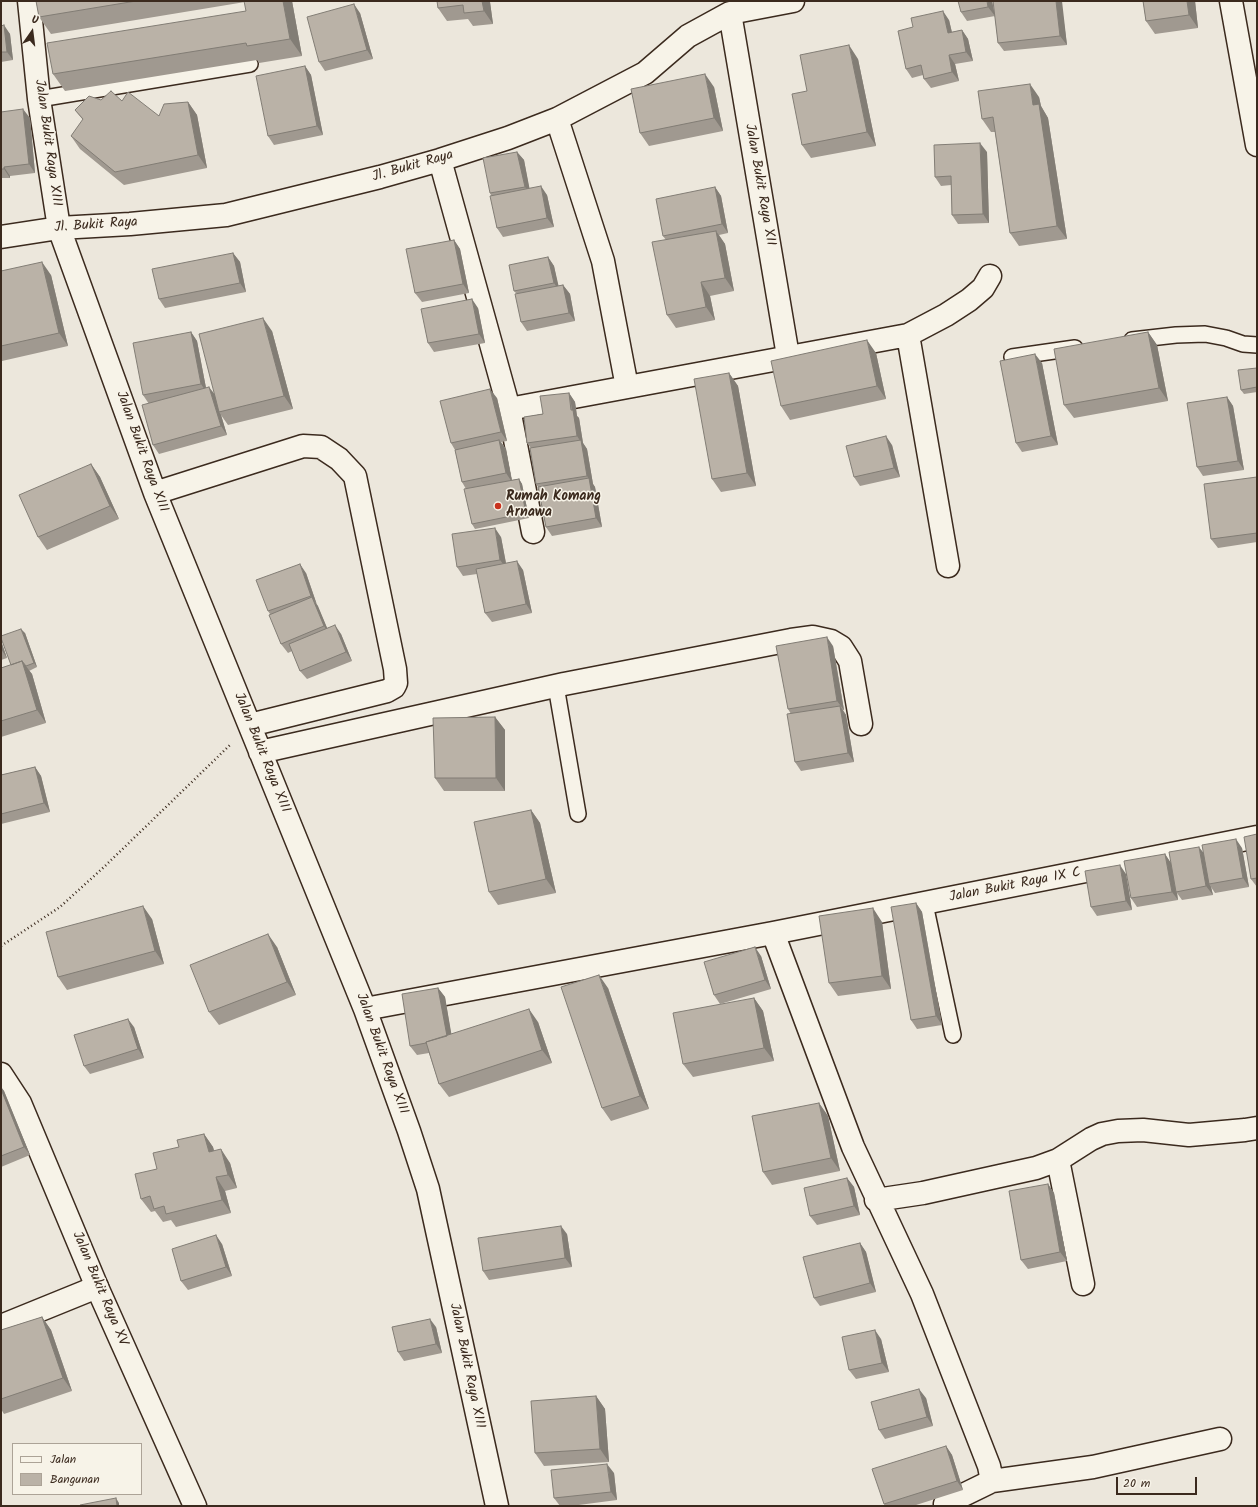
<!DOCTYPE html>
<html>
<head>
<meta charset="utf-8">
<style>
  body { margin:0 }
  #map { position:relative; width:1258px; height:1507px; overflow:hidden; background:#ece7dc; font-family:Kalam,sans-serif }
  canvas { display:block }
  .frame { position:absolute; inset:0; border:2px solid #3b2a1e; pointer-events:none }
  .legend { position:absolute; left:12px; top:1443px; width:130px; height:52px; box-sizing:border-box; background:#f7f3e8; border:1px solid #aca397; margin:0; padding:5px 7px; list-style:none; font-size:12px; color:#3b2a1e }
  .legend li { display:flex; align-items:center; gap:8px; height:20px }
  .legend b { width:20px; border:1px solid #aca397 }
  .north { position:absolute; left:12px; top:12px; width:40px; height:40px; -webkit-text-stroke:3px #f7f3e8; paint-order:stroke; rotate:14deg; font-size:11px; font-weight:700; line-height:16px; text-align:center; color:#3b2a1e }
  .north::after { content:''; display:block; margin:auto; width:14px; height:18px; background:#3b2a1e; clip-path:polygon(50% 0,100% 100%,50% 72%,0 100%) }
  .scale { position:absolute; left:1116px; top:1477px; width:81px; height:18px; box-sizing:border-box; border:2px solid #3b2a1e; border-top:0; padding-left:5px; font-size:12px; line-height:14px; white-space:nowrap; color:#3b2a1e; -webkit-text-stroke:3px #f7f3e8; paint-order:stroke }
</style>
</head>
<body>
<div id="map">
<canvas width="1258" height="1507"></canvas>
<div class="frame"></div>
<ul class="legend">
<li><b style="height:5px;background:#f7f3e8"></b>Jalan</li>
<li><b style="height:11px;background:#bab2a7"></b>Bangunan</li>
</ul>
<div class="north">U</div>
<div class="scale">20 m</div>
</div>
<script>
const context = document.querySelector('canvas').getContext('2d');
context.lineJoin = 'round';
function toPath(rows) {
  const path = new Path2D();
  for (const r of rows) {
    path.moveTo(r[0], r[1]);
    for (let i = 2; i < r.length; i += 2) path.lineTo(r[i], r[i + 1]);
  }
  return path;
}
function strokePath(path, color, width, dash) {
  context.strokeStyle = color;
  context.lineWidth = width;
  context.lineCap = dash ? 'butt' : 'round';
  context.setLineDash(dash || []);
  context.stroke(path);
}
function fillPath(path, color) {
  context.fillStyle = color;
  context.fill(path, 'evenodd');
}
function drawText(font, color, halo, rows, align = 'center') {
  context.font = font + ' Kalam,sans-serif';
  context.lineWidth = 3;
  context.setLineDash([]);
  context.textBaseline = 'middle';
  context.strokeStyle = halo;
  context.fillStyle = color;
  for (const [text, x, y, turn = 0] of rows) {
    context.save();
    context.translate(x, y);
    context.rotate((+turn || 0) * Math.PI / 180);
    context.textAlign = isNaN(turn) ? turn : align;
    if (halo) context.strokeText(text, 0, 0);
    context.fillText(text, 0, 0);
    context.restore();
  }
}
const service = toPath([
  [39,99,250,64],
  [1132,340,1176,335,1205,334,1226,338,1243,344,1257,345],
  [1012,357,1075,348],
  [556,686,578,814],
  [925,904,953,1035]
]);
const minor = toPath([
  [29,1,39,99,59,228,155,493,365,1009,409,1131,428,1189,497,1506],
  [1231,1,1257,145],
  [730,13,788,356],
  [557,119,603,261,627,387],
  [440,160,509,409,908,335,946,315,969,300,983,288,990,276],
  [1,237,59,228,130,224,226,215,380,177,440,160,508,138,557,119,645,73,688,36,730,13,793,1],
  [908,335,948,566],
  [509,409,533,532],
  [155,493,303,446,321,447,339,459,355,476,395,669,396,683,394,687,387,691,250,725],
  [260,752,564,684,791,640,813,637,831,641,841,647,850,661,861,724],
  [773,933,853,1147,922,1294,989,1466,992,1481,945,1504],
  [365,1009,773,933,1257,837],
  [1058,1160,1083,1284],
  [876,1200,923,1193,1036,1168,1058,1160,1091,1139,1102,1134,1118,1131,1143,1130,1189,1135,1245,1130,1257,1128],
  [1,1326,97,1287],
  [992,1481,1093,1467,1220,1439]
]);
const tertiary = toPath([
  [1,1074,20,1103,97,1287,195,1506]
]);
strokePath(service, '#3b2a1e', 18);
strokePath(minor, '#3b2a1e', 25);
strokePath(tertiary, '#3b2a1e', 25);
strokePath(toPath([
  [1,946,60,907,104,867,230,745]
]), '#3b2a1e', 2.5, [1, 3]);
strokePath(service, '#f7f3e8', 15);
strokePath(minor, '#f7f3e8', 22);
strokePath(tertiary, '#f7f3e8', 22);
fillPath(toPath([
  [36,1,292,1,302,56,259,63,257,60,65,91,53,74,246,11,245,2,51,34,39,17],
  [437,1,498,1,490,2,493,24,473,26,468,19,447,21,438,8],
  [512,1,524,1,512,2],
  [992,1,995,16,967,21,961,12],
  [993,1,1061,1,1067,45,1004,51,998,43],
  [1143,1,1195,1,1198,28,1155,34,1146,21],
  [360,13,373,59,325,71,319,62],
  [949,20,952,32,962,30,968,39,973,61,955,64,959,81,931,88,924,79,923,75,912,78,906,69],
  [1,26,10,34,13,60,1,62],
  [858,59,876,146,811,158,802,145,807,91],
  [305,66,311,75,323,135,274,145,268,136],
  [714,87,723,131,649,146,640,133],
  [1039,97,1041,106,1048,118,1067,239,1019,246,1010,233,995,132,991,132,982,119],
  [122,101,159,116,188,102,197,115,207,168,124,185,80,149,71,136,83,120,75,110],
  [1,112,30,118,35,173,10,176,10,178,1,178],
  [517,152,524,160,529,188,547,195,554,227,503,237,497,228,491,195,490,193],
  [987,152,989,223,958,224,952,215,951,185,941,186,935,177],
  [715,187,721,196,728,233,719,235,725,244,734,291,710,296,715,320,676,328,667,315,666,240,663,236],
  [454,240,460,249,469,293,422,302,415,293],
  [233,253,240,262,246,292,165,308,159,299],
  [548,257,554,266,558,286,563,285,570,294,575,321,527,331,521,322,517,294,514,291],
  [1,271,51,275,68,346,2,361,1,360],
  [478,308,485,343,434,352,428,343],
  [272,331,293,409,228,425,221,415,227,435,159,454,153,445,149,404,143,395,191,332,197,341,206,388,214,394],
  [1148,332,1157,345,1168,401,1074,418,1064,405],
  [876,353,886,399,790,420,781,406],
  [1042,363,1058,445,1022,452,1016,443],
  [1257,368,1257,392,1244,394,1241,390],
  [729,373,738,386,756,486,721,492,712,479],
  [569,393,575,402,577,416,579,418,583,443,587,449,593,484,595,487,602,527,552,536,546,527,538,487,536,484,531,448,527,443],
  [1227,397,1233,406,1244,470,1203,476,1197,467],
  [497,398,507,441,501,442,506,449,512,480,519,479,522,484,529,518,475,529,472,524,466,489,462,482,455,450,451,443],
  [892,445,900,477,860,486,854,477],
  [91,464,100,477,119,519,47,550,38,537],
  [1257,477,1257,542,1218,548,1211,539],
  [501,537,506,563,523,570,532,613,492,622,485,613,477,574,463,576,457,567],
  [306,573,317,605,327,628,341,634,352,661,307,679,300,671,292,651,288,653,281,644,270,614,268,611],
  [25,633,37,667,29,671,32,674,46,723,1,737,1,668,11,665],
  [1,641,7,658,1,660],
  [833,646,844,710,843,710,846,715,854,762,801,771,795,762,791,714,788,709],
  [495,717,505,730,505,791,444,791,435,778],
  [35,767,41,776,50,812,1,824,1,775],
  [531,810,540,823,556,893,498,905,489,892],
  [1257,834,1257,887,1251,879],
  [1242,848,1249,887,1215,893,1211,887,1213,895,1182,900,1177,893,1178,900,1137,907,1131,898,1165,854,1170,862,1203,853],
  [1126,874,1132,910,1097,916,1091,907],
  [916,903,922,912,942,1025,917,1029,911,1020],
  [152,919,164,964,67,990,58,977],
  [882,922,891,989,838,996,829,983],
  [277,947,296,995,219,1025,209,1012],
  [761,956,771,989,720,1004,714,995],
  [438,988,445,997,451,1034,538,1022,552,1063,449,1097,439,1084,429,1053,417,1055,410,1046],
  [608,988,649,1109,611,1121,602,1108],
  [754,998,763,1011,774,1061,693,1077,683,1064],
  [134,1027,144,1058,90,1074,84,1066],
  [1,1087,4,1091,30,1155,1,1167],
  [819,1103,828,1116,840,1171,772,1185,763,1172],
  [204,1134,213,1147,214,1151,230,1163,237,1188,225,1191,231,1213,176,1227,171,1220,163,1222,155,1211,151,1212,141,1199,179,1147],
  [847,1178,854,1187,860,1215,817,1225,810,1216],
  [1048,1184,1054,1193,1067,1261,1028,1269,1021,1260],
  [567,1234,572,1267,489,1280,483,1271],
  [860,1243,866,1252,876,1292,820,1306,814,1298],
  [222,1244,232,1276,188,1290,181,1281],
  [42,1317,51,1330,72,1391,4,1414,1,1409,1,1330],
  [436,1327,442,1353,404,1361,398,1352],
  [881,1339,889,1372,856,1379,849,1370],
  [596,1396,605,1409,609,1462,544,1466,535,1453],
  [926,1398,933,1426,885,1439,879,1430],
  [946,1446,952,1455,963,1490,913,1506,885,1506,884,1504],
  [614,1473,617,1500,571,1506,560,1506,554,1498]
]), '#a09990');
fillPath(toPath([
  [283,1,292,1,302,56,290,39],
  [482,1,489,1,490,2,493,24,484,11],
  [987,1,992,1,995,16,988,7],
  [1056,1,1062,1,1067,45,1060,36],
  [1187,1,1195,1,1198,28,1189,15],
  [354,4,360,13,373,59,367,50],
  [943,11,949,20,954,42,948,33],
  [4,25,10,34,13,60,7,52],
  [962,30,968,39,973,61,966,52],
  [849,45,858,59,876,146,867,132],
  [949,55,955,64,959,81,952,72],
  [305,66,311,75,323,135,317,126],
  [705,74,714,87,723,131,714,118],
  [1030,84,1039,97,1041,106,1048,118,1067,239,1057,226,1033,105],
  [188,102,197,115,207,168,198,155],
  [23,109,30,118,35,173,29,164],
  [980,143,987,152,989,223,983,214],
  [517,152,524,160,531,196,525,187],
  [4,167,10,176,10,178,4,169],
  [541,186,547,195,554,227,547,218],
  [715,187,721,196,728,233,722,224],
  [716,231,725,244,734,291,725,278],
  [454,240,460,249,469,293,463,284],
  [233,253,240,262,246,292,240,283],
  [548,257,554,266,560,292,554,283],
  [42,262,51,275,68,346,59,333],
  [701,282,710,296,715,320,706,307],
  [563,285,570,294,575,321,569,313],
  [472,299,478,308,485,343,479,334],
  [263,318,272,331,293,409,284,396],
  [191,332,197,341,207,393,201,384],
  [1148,332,1157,345,1168,401,1159,388],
  [867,340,876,353,886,399,877,386],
  [1035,354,1042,363,1058,445,1051,436],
  [729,373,738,386,756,486,747,473],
  [209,387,216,396,219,412,221,415,227,435,221,426],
  [490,389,497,398,507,441,501,432],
  [569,393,575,402,577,416,579,418,583,443,587,449,593,484,595,487,602,527,596,518,589,479,587,476,581,442,577,436],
  [1227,397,1233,406,1244,470,1238,461],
  [886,436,892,445,900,477,894,468],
  [499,440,506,449,512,482,506,473],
  [91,464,100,477,119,519,110,506],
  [519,479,522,484,529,518,526,513],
  [495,528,501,537,507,569,500,560],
  [517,561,523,570,532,613,526,604],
  [300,564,306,573,317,605,311,596],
  [312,597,318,606,330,635,324,626],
  [335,625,341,634,352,661,346,652],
  [21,629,25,633,37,667,34,663],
  [827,637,833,646,844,710,837,701],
  [1,641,7,658,1,649],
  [22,661,32,674,46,723,37,710],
  [840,706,846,715,854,762,848,753],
  [495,717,505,730,505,791,496,778],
  [35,767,41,776,50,812,44,803],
  [531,810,540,823,556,893,546,879],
  [1236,839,1242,848,1249,887,1243,878],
  [1199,847,1206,856,1209,884,1211,887,1213,895,1206,886],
  [1165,854,1171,863,1176,892,1177,893,1178,900,1172,892],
  [1120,865,1126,874,1132,910,1126,901],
  [916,903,922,912,942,1025,936,1016],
  [143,906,152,919,164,964,155,951],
  [873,908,882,922,891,989,882,976],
  [268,934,277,947,296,995,287,982],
  [755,947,761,956,771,989,765,980],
  [599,975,608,988,649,1109,640,1096],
  [438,988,445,997,454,1049,447,1040],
  [754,998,763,1011,774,1061,764,1048],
  [529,1009,538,1022,552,1063,542,1050],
  [128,1019,134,1027,144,1058,138,1049],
  [1,1087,4,1091,30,1155,24,1147,1,1089],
  [819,1103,828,1116,840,1171,831,1158],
  [204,1134,213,1147,218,1166,209,1152],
  [221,1149,230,1163,237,1188,228,1175],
  [216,1177,225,1191,231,1213,222,1200],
  [847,1178,854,1187,860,1215,854,1206],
  [1048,1184,1054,1193,1067,1261,1060,1252],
  [561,1226,567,1234,572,1267,565,1258],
  [216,1235,222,1244,232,1276,226,1267],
  [860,1243,866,1252,876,1292,870,1283],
  [42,1317,51,1330,72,1391,63,1378],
  [430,1319,436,1327,442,1353,436,1344],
  [875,1330,881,1339,889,1372,882,1363],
  [919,1389,926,1398,933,1426,927,1417],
  [596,1396,605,1409,609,1462,600,1449],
  [946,1446,952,1455,963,1490,957,1481],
  [607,1464,614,1473,617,1500,611,1492],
  [116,1498,119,1503,119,1506,117,1506]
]), '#827d75');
const building = toPath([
  [36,1,136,1,39,17,36,1],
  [244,1,283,1,290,39,247,46,246,43,53,74,47,43,246,11,244,1],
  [437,1,482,1,484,11,464,13,463,5,438,8,437,1],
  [958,1,987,1,988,7,961,12,958,1],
  [993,1,1056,1,1060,36,998,43,993,1],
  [1143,1,1187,1,1189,15,1146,21,1143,1],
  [354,4,367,50,319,62,307,17,354,4],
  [943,11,948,33,962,30,966,52,949,55,952,72,924,79,921,65,906,69,898,31,913,27,911,18,943,11],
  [4,25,7,52,1,52,1,26,4,25],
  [849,45,867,132,802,145,792,94,807,91,800,55,849,45],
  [305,66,317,126,268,136,256,76,305,66],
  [705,74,714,118,640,133,631,89,705,74],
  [1030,84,1033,105,1039,104,1057,226,1010,233,993,117,982,119,978,91,1030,84],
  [111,91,122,101,128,92,159,116,164,104,188,102,198,155,115,172,71,136,83,119,75,110,89,96,101,100,111,91],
  [23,109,29,164,4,167,4,169,1,169,1,112,23,109],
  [980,143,983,214,952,215,951,176,935,177,934,145,980,143],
  [517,152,525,187,490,193,483,158,517,152],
  [541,186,547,218,497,228,490,196,541,186],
  [715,187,722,224,663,236,656,199,715,187],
  [716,231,725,278,701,282,706,307,667,315,652,242,716,231],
  [454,240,463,284,415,293,406,249,454,240],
  [233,253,240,283,159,299,152,269,233,253],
  [548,257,554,283,514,291,509,265,548,257],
  [42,262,59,333,1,346,1,271,42,262],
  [563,285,569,313,521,322,515,294,563,285],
  [472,299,479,334,428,343,421,309,472,299],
  [263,318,284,396,219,412,199,334,263,318],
  [191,332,201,384,143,395,133,343,191,332],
  [1148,332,1159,388,1064,405,1054,349,1148,332],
  [867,340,877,386,781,406,771,361,867,340],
  [1035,354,1051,436,1016,443,1000,361,1035,354],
  [1257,368,1257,387,1241,390,1238,370,1257,368],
  [729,373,747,473,712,479,694,379,729,373],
  [209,387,221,426,153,445,142,405,209,387],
  [490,389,501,432,451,443,440,401,490,389],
  [569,393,571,410,573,410,577,436,527,443,524,417,543,414,540,396,569,393],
  [1227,397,1238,461,1197,467,1187,403,1227,397],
  [886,436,894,468,854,477,846,446,886,436],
  [499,440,506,473,462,482,455,450,499,440],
  [581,440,587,476,536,484,530,448,581,440],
  [91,464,110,506,38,537,19,495,91,464],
  [1257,477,1257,533,1211,539,1204,484,1257,477],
  [589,478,596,518,546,527,538,487,589,478],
  [519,479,526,513,472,524,464,489,519,479],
  [495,528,500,560,457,567,452,534,495,528],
  [517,561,526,604,485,613,476,569,517,561],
  [300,564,311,596,268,611,256,580,300,564],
  [312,597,324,626,281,644,269,615,312,597],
  [335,625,346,652,300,671,289,644,335,625],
  [21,629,34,663,26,666,22,661,11,665,1,638,1,636,21,629],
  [827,637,837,701,788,709,776,646,827,637],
  [22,661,37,710,1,721,1,668,22,661],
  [840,706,848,753,795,762,787,714,840,706],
  [495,717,496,778,435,778,433,718,495,717],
  [35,767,44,803,1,814,1,775,35,767],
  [531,810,546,879,489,892,474,822,531,810],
  [1257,834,1257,878,1251,879,1244,837,1257,834],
  [1236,839,1243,878,1209,884,1202,845,1236,839],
  [1199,847,1206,886,1176,892,1169,852,1199,847],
  [1165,854,1172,892,1131,898,1124,861,1165,854],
  [1120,865,1126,901,1091,907,1085,871,1120,865],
  [916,903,936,1016,911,1020,891,907,916,903],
  [143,906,155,951,58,977,46,932,143,906],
  [873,908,882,976,829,983,819,916,873,908],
  [268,934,287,982,209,1012,190,965,268,934],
  [755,947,765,980,714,995,704,962,755,947],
  [599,975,640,1096,602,1108,561,987,599,975],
  [438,988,447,1036,426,1042,426,1043,410,1046,402,994,438,988],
  [754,998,764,1048,683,1064,673,1013,754,998],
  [529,1009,542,1050,439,1084,426,1042,529,1009],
  [128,1019,138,1049,84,1066,74,1035,128,1019],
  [1,1089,24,1147,1,1156,1,1089],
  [819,1103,831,1158,763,1172,752,1116,819,1103],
  [204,1134,209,1152,221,1149,228,1175,216,1177,222,1200,166,1214,164,1206,154,1209,150,1196,141,1199,135,1174,157,1169,153,1153,179,1147,177,1140,204,1134],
  [847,1178,854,1206,810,1216,804,1188,847,1178],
  [1048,1184,1060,1252,1021,1260,1009,1191,1048,1184],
  [561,1226,565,1258,483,1271,478,1238,561,1226],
  [216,1235,226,1267,181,1281,172,1249,216,1235],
  [860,1243,870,1283,814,1298,803,1257,860,1243],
  [42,1317,63,1378,1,1399,1,1330,42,1317],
  [430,1319,436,1344,398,1352,392,1327,430,1319],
  [875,1330,882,1363,849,1370,842,1337,875,1330],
  [919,1389,927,1417,879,1430,871,1402,919,1389],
  [596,1396,600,1449,535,1453,531,1401,596,1396],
  [946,1446,957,1481,884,1504,872,1469,946,1446],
  [607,1464,611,1492,554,1498,551,1470,607,1464],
  [116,1498,117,1506,81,1506,80,1505,116,1498]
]);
fillPath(building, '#bab2a7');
strokePath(building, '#827d75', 1);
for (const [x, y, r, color] of [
  [498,506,4,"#c8321e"]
]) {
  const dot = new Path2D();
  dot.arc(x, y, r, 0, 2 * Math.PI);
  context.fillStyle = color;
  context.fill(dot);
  strokePath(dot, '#f7f3e8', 1.5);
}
drawText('14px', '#3b2a1e', '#f7f3e8', [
  ["Jalan Bukit Raya XIII",47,143,82],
  ["Jl. Bukit Raya",413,167,-16],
  ["Jalan Bukit Raya XII",759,185,80],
  ["Jl. Bukit Raya",96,226,-4],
  ["Jalan Bukit Raya XIII",141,452,70],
  ["Jalan Bukit Raya XIII",261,753,68],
  ["Jalan Bukit Raya IX C",1015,886,-11],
  ["Jalan Bukit Raya XIII",381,1054,70],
  ["Jalan Bukit Raya XV",99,1289,67],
  ["Jalan Bukit Raya XIII",466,1366,78]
]);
drawText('bold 14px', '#3b2a1e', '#f7f3e8', [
  ["Rumah Komang",506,498],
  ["Arnawa",506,514]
], 'left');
</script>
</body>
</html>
